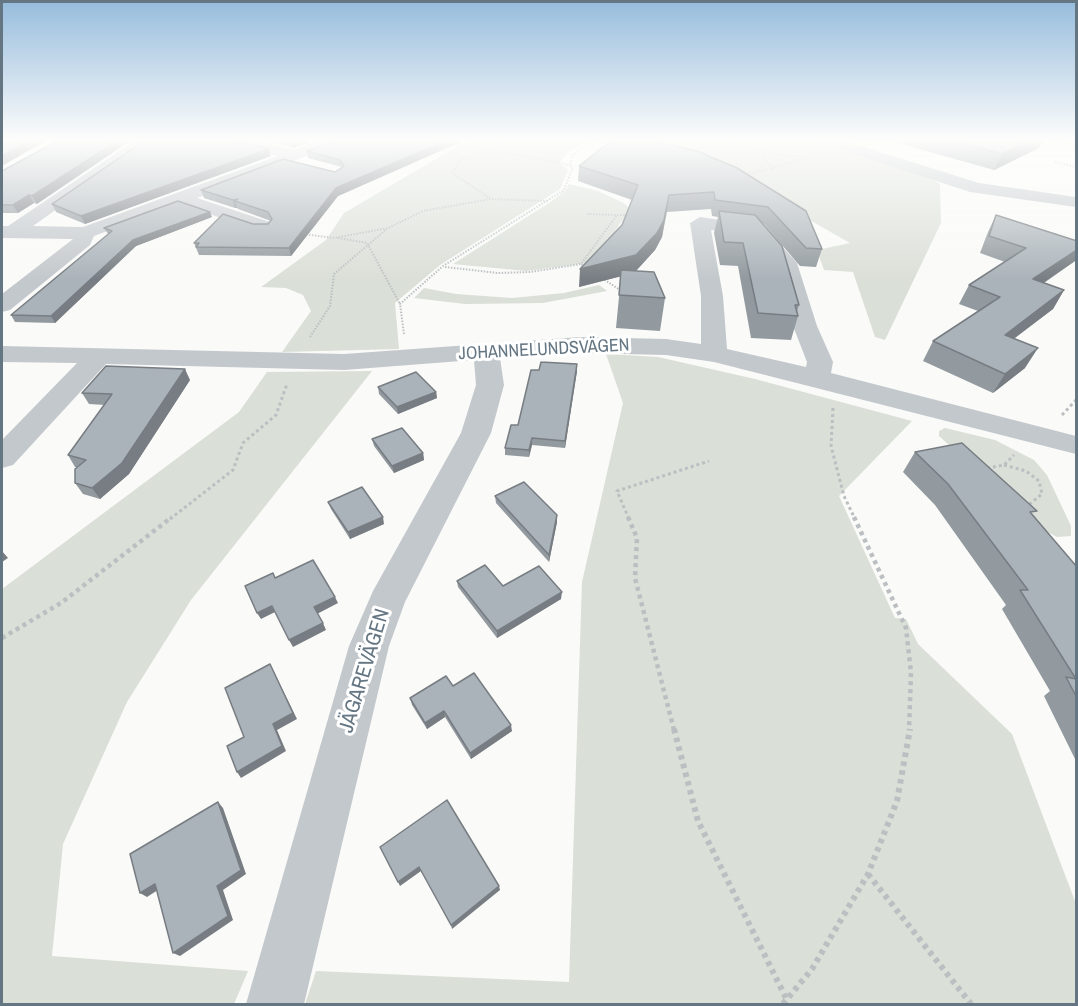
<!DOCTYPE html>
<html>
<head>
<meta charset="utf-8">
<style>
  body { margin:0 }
  #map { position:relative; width:1078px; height:1006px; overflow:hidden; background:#fafaf8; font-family:"Archivo Narrow",sans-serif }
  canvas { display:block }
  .frame { position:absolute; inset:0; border:3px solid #657683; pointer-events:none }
</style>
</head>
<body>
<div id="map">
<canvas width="1078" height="1006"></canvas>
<div class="frame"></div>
</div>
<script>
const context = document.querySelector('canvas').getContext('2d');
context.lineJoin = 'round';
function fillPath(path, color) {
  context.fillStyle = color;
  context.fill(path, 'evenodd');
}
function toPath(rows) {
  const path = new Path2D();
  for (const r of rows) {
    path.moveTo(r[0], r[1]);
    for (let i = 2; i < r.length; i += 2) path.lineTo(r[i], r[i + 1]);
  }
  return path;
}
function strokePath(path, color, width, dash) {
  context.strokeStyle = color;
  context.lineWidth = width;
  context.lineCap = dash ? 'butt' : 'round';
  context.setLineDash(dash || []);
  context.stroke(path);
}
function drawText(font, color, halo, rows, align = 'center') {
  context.font = font + ' "Archivo Narrow",sans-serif';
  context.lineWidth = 6;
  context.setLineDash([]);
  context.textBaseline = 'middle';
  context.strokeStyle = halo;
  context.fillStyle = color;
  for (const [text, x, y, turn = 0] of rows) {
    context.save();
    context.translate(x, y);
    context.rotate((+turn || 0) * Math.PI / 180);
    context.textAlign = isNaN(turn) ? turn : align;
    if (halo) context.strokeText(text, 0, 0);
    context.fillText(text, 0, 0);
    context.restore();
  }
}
fillPath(toPath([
  [486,139,767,139,826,142,917,170,940,184,941,223,885,340,875,337,853,272,824,270,817,250,850,243,718,168,658,152,587,140,568,152,559,163,568,170,560,189,440,265,395,303,399,349,282,352,311,311,303,295,286,288,261,287,326,240,344,213,458,146],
  [569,184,598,191,624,203,634,213,627,213,595,262,526,271,453,264,552,201,566,190],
  [599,285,607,291,543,303,465,304,414,298,424,288,456,294,512,298,564,293],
  [606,354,658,357,755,379,912,421,839,496,895,618,906,619,918,644,1012,734,1076,904,1076,1004,305,1004,316,971,569,982,582,582,623,403],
  [372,371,191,600,127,702,63,844,52,956,248,971,234,1004,2,1004,2,589,239,412,267,372],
  [945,428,995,440,1034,460,1047,475,1071,526,1071,536,1057,537,1042,529,939,436,939,431]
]), '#dadfd7');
strokePath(toPath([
  [506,139,490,149,460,160,452,173,491,199,548,201],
  [726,139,728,143,774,154,811,158],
  [1058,139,1074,147,1076,155],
  [452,143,570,165],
  [760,151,773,170],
  [1055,162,1076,167],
  [743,176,803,159],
  [587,214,616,215],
  [303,234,334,238,388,228,423,211,491,199],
  [338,238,367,243,400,304],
  [445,267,498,273,530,272,581,264],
  [585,267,581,264,617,215,631,215],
  [602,278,623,292],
  [404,334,400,304,443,266,564,190,572,169,570,165,573,155,593,139],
  [310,337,330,306,334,274,388,228]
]), '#bbbfc2', 2, [1.5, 1.5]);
strokePath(toPath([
  [833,408,831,446,844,496,855,519],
  [1062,415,1076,400],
  [1004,465,1026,471,1039,481,1042,494,1026,507],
  [987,468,1004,465,1014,455],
  [170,519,233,470,243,443,276,415,287,384],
  [629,519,617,491,709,461]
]), '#bbbfc2', 3, [3, 3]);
strokePath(toPath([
  [628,517,637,538,635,578,674,730],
  [854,517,906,628,911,673,909,730],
  [2,638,61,603,172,517]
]), '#bbbfc2', 4.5, [4, 4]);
strokePath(toPath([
  [674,729,698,821,787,1000],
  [868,874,971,1004],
  [783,1004,812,969,868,874,897,801,910,729]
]), '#bbbfc2', 6, [4.5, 4.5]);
fillPath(toPath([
  [137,139,155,139,33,226,83,227,278,156,245,147,226,146,223,143,226,140,251,139,294,150,324,139,346,139,343,142,197,198,270,222,273,226,270,230,256,230,180,204,94,236,90,245,10,310,2,312,2,294,73,239,2,238,2,226,8,226,137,139],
  [814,139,838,139,979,183,1076,197,1076,207,970,192,817,142,814,139],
  [700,217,764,226,797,263,817,326,833,362,831,373,1076,436,1076,454,714,362,666,355,580,353,500,358,504,385,491,433,405,602,389,646,304,1004,246,1004,349,646,373,591,461,433,476,385,474,360,344,370,106,364,13,465,2,468,2,440,77,363,2,362,2,346,344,354,580,337,666,339,701,344,701,296,690,223,700,217],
  [711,230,751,235,779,269,793,326,807,362,806,367,727,349,723,296,711,230]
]), '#c3c8cc');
fillPath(toPath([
  [61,139,37,204,34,203,18,213,2,213,2,171],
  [226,139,223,141,271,156,85,224,56,212,52,204],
  [259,139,318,139,294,148],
  [467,139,338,196,291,256,199,255,194,243,253,224,268,224,271,221,238,209,237,208,235,208,204,198,201,190,335,172,342,167,308,158,307,151],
  [884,139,1044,139,1039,148,994,170],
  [697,151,822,249,816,267,800,266,764,224,763,224,799,305,797,311,798,316,791,340,751,338,738,266,720,265,714,233,718,217,712,216,711,209,667,212,662,237,655,250,636,271,665,298,660,331,616,328,621,276,579,287,622,225,632,200,578,181,579,166],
  [996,215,1077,241,1077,258,1075,261,1044,283,1064,290,1053,309,1014,338,1025,368,993,393,923,361,933,341,978,311,959,304,969,285,1005,262,980,253,988,232],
  [212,217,136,246,55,323,15,322,11,315,108,234,104,228],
  [577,371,565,448,532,445,529,457,505,455,505,448,518,425],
  [190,380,129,474,100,499,83,494,75,483,77,467,75,467,68,455,105,405,89,404,82,393],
  [378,387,436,392,437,398,398,414,379,394],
  [372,439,423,453,424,460,394,473,374,446],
  [915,452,1033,515,1077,567,1077,763,1044,696,1050,691,1002,609,1006,605,935,505,903,472],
  [495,496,557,515,557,522,549,562,496,503],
  [328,502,384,524,350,539,331,509],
  [457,581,503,586,561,599,497,638,458,587],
  [453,686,512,731,471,759,445,717,427,729,412,705,410,698]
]), '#929a9f');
fillPath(toPath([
  [33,139,49,139,2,166,2,156],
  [120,139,133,139,37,204,32,196],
  [297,139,318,139,294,148,292,141],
  [450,139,467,139,338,196,291,256,289,248,336,188],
  [1034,139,1044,139,1039,148,994,170,1002,154],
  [269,149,271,156,85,224,81,216],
  [29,195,34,203,18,213,13,205],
  [669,195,662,237,655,250,634,273,579,287,580,269],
  [238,199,235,201,237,208,235,208,233,200],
  [210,212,212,217,136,246,55,323,51,316,133,240],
  [1077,250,1077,258,1075,261,1022,297,1033,279],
  [1064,290,1053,309,994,354,1005,335],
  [1038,348,1025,368,993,393,1005,374],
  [577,364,577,371,565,448,565,441],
  [185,369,190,380,129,474,100,499,92,488],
  [436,392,437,398,398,414,397,407],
  [532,438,532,445,529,457,529,450],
  [423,453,424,460,394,473,392,466],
  [557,515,557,522,549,562,549,555],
  [383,517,384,524,350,539,348,532],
  [2,551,8,558,2,562],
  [562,592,561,599,497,638,497,631],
  [335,597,338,603,317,614,314,607],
  [272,606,275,612,261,619,257,613],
  [323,623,326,630,293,647,289,640],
  [270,664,297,719,277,730,286,751,241,778,237,772],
  [444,711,445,717,427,729,425,723],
  [511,725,512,731,471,759,470,753],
  [218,802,223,808,246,874,223,890,233,920,180,956,173,953,217,886],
  [419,867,421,871,400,886,398,882],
  [155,884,161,888,147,897,140,893],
  [499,886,500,890,452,929,451,925]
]), '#777d82');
const building = toPath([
  [8,139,33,139,2,156,2,142,8,139],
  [61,139,120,139,32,196,29,195,13,205,2,205,2,171,61,139],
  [147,139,221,139,224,141,243,142,269,149,81,216,52,204,147,139],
  [285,139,297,139,292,141,285,139],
  [338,139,450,139,336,188,289,248,196,247,199,243,194,243,223,214,253,224,268,224,272,219,268,212,235,201,238,199,233,200,201,190,283,159,335,172,344,166,340,160,307,151,338,139],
  [613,139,647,139,697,151,737,168,806,211,822,249,806,248,768,207,715,200,714,192,669,195,664,220,657,233,636,255,580,269,622,225,638,185,579,166,613,139],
  [945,139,1034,139,1002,154,945,139],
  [178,201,210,212,133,240,51,316,11,315,112,231,104,228,178,201],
  [719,211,755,215,782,246,799,305,795,305,798,316,758,313,743,243,724,242,719,211],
  [996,215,1077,241,1077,250,1033,279,1064,290,1005,335,1038,348,1005,374,933,341,1000,297,969,285,1026,248,989,236,996,215],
  [621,270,654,272,665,298,619,295,621,270],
  [541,362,577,364,565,441,532,438,529,450,505,448,511,425,518,425,531,370,539,370,541,362],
  [106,366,185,369,122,463,92,488,75,483,75,469,86,460,68,455,112,394,82,393,106,366],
  [416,372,436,392,397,407,378,387,416,372],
  [402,428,423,453,392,466,372,439,402,428],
  [962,443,1037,511,1030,512,1077,567,1077,698,1066,677,1076,679,1020,590,1028,590,948,484,915,452,962,443],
  [524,482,557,515,549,555,495,496,524,482],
  [362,487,383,517,348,532,328,502,362,487],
  [313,560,335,597,314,607,323,623,289,640,272,606,257,613,245,586,273,573,275,578,313,560],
  [485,565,503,586,539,566,562,592,497,631,457,581,485,565],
  [270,664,293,713,273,724,282,746,237,772,227,746,244,737,225,688,270,664],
  [474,673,511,725,470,753,444,711,425,723,410,698,446,676,453,686,474,673],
  [447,800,499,886,451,925,419,867,398,882,380,847,447,800],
  [218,802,241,870,217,886,228,916,173,953,155,884,140,893,130,854,218,802]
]);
fillPath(building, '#aab3b9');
strokePath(building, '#777d82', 1.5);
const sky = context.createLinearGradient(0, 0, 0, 280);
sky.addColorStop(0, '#96bcdc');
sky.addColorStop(0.5, '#fdfdfc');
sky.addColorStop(1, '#fdfdfc00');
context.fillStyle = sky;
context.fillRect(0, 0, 1078, 280);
drawText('18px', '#657683', '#fff', [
  ["JOHANNELUNDSVÄGEN",544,350,-3]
]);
drawText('21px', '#657683', '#fff', [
  ["JÄGAREVÄGEN",365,671,-73]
]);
</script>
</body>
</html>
